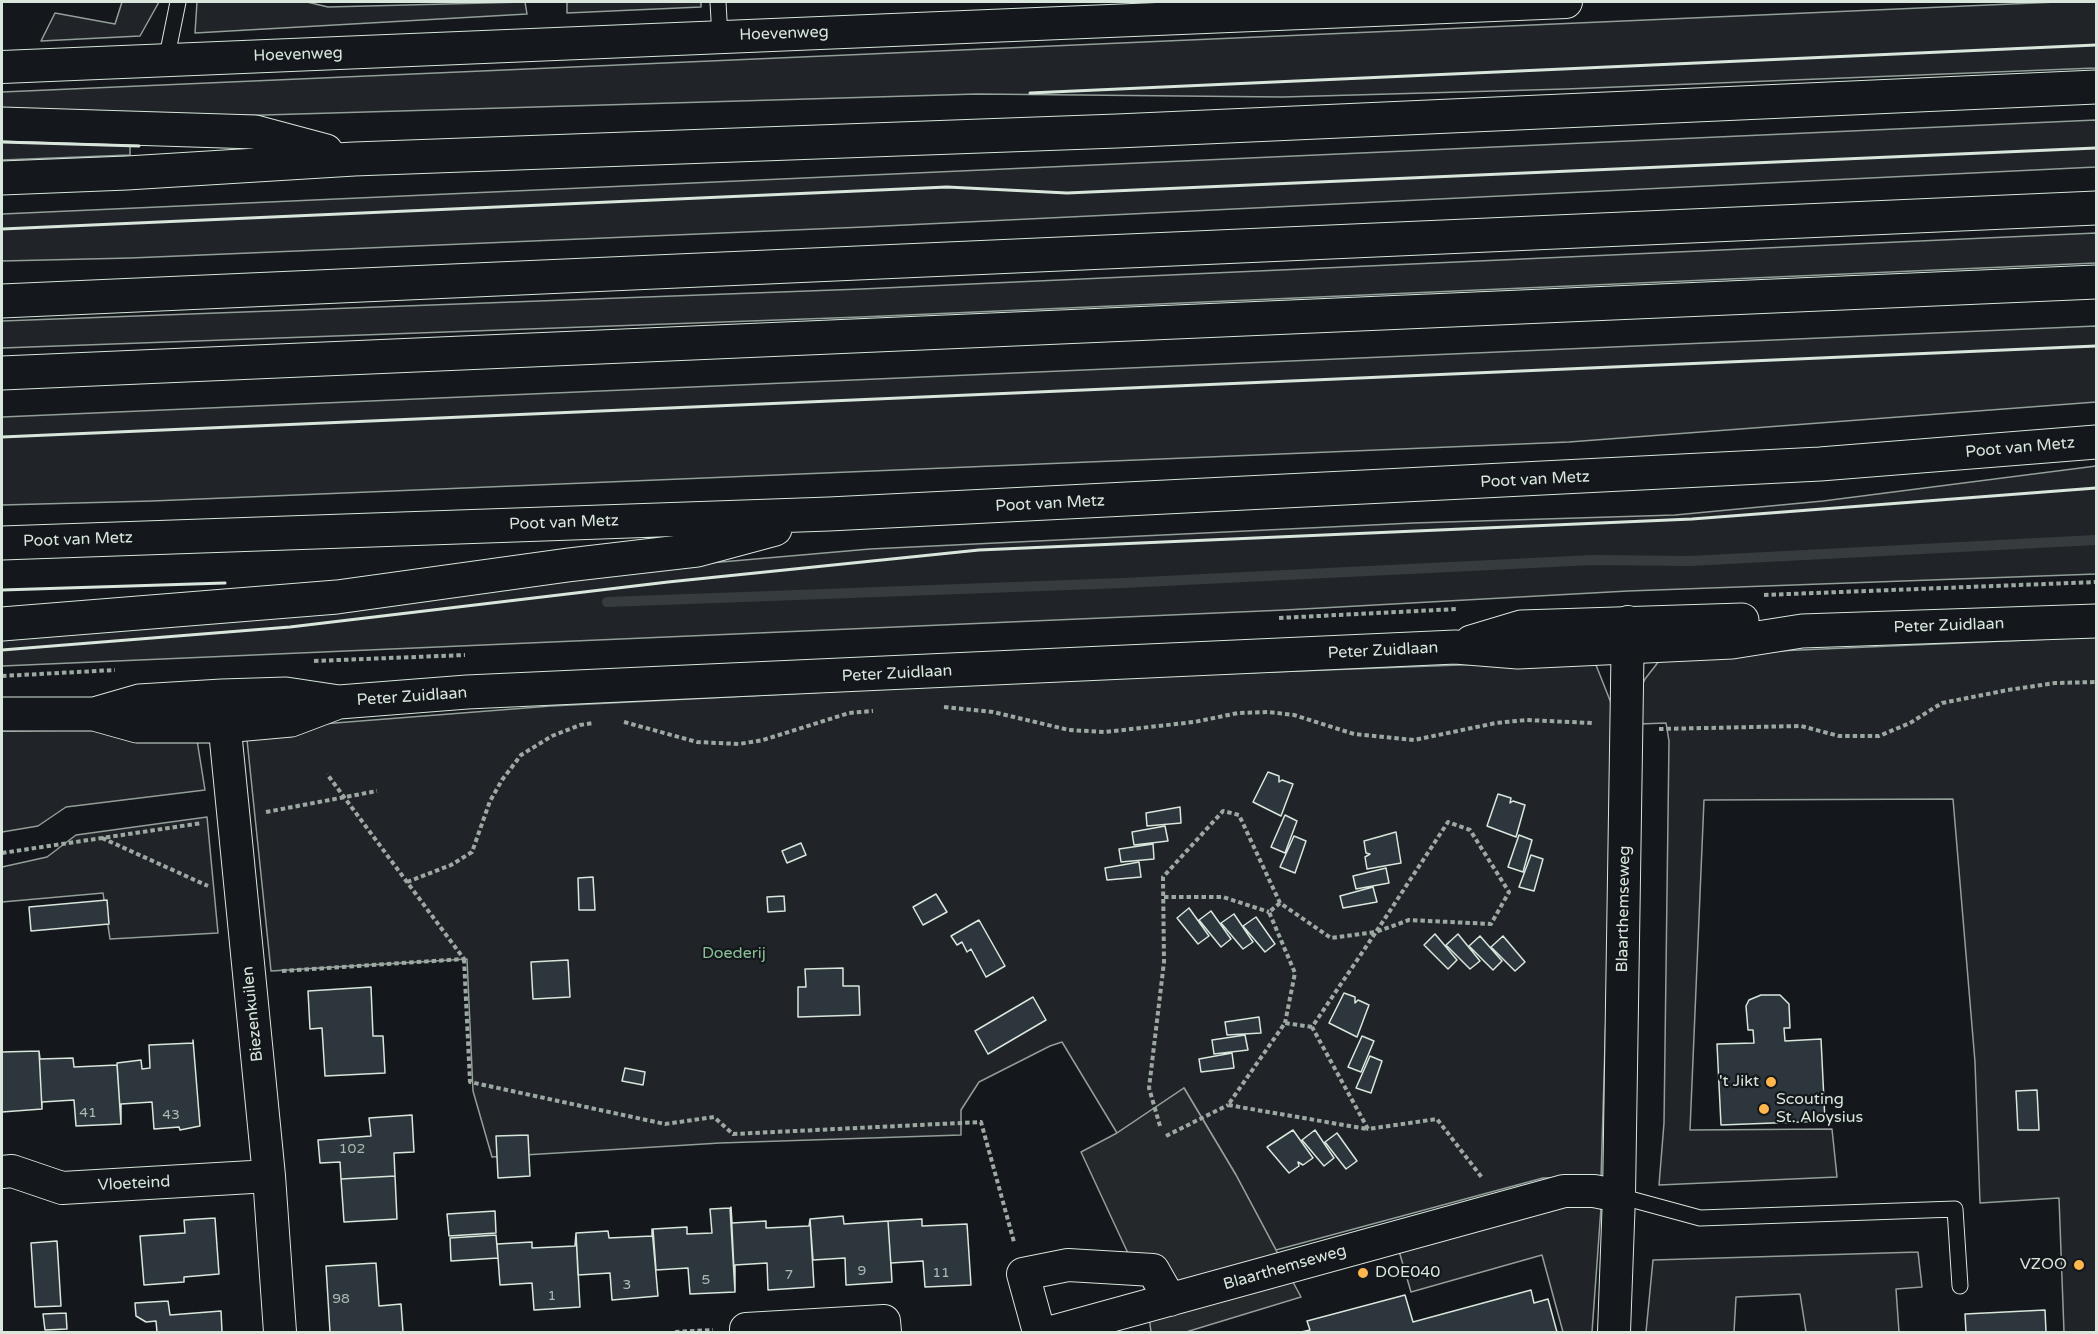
<!DOCTYPE html>
<html>
<head>
<meta charset="utf-8">
<style>
  body { margin:0 }
  #map { position:relative; width:2098px; height:1334px; overflow:hidden; background:#14181c; font-family:"Varela Round",sans-serif }
  canvas { display:block }
  .frame { position:absolute; inset:0; border:3px solid #d8e6dc; pointer-events:none }
</style>
</head>
<body>
<div id="map">
<canvas width="2098" height="1334"></canvas>
<div class="frame"></div>
</div>
<script>
const context = document.querySelector('canvas').getContext('2d');
context.lineJoin = 'round';
function fillPath(path, color) {
  context.fillStyle = color;
  context.fill(path, 'evenodd');
}
function toPath(rows) {
  const path = new Path2D();
  for (const r of rows) {
    path.moveTo(r[0], r[1]);
    for (let i = 2; i < r.length; i += 2) path.lineTo(r[i], r[i + 1]);
  }
  return path;
}
function strokePath(path, color, width, dash) {
  context.strokeStyle = color;
  context.lineWidth = width;
  context.lineCap = dash ? 'butt' : 'round';
  context.setLineDash(dash || []);
  context.stroke(path);
}
function drawText(font, color, halo, rows, align = 'center') {
  context.font = font + ' "Varela Round",sans-serif';
  context.lineWidth = 4.5;
  context.setLineDash([]);
  context.textBaseline = 'middle';
  context.strokeStyle = halo;
  context.fillStyle = color;
  for (const [text, x, y, turn = 0] of rows) {
    context.save();
    context.translate(x, y);
    context.rotate((+turn || 0) * Math.PI / 180);
    context.textAlign = isNaN(turn) ? turn : align;
    if (halo) context.strokeText(text, 0, 0);
    context.fillText(text, 0, 0);
    context.restore();
  }
}
const green = toPath([
  [122,2,159,2,140,36,41,41,55,13,115,24,122,2],
  [197,2,307,2,328,7,525,2,527,14,195,33,197,2],
  [567,2,701,2,701,7,567,13,567,2],
  [2057,2,2096,2,2096,68,1566,89,1283,97,977,94,128,119,2,114,2,92,2057,2],
  [2096,120,2096,167,864,227,131,258,2,261,2,214,2096,120],
  [2,138,130,143,130,155,2,160,2,138],
  [2096,233,2096,263,861,317,2,348,2,321,861,289,2096,233],
  [2096,326,2096,402,1569,442,152,501,2,505,2,417,2096,326],
  [2096,466,2096,574,1628,591,1285,610,2,666,2,632,595,573,870,549,1413,523,1675,515,1823,501,2096,466],
  [2096,637,2096,1332,2064,1332,2059,1198,1980,1203,1975,1062,1953,799,1704,800,1690,1130,1832,1129,1837,1177,1659,1185,1664,1123,1669,741,1666,723,1639,724,1639,692,1645,679,1663,656,2096,637],
  [1594,660,1615,713,1601,1178,1543,1178,1276,1250,1236,1175,1184,1088,1117,1133,1062,1042,1050,1046,979,1082,961,1110,961,1135,720,1143,492,1157,473,1091,467,959,271,971,246,730,551,706,1082,679,1594,660],
  [85,730,196,734,205,790,66,807,38,826,2,832,2,731,85,730],
  [207,817,218,933,110,939,103,893,2,902,2,867,47,857,76,835,207,817],
  [1585,1199,1601,1208,1592,1332,1563,1332,1542,1255,1411,1292,1399,1251,1585,1199],
  [1918,1252,1922,1287,1896,1289,1899,1332,1806,1332,1800,1294,1736,1297,1734,1332,1646,1332,1653,1260,1918,1252]
]);
fillPath(green, '#202428');
strokePath(green, '#939e99', 1.5);
const parking = toPath([
  [1184,1088,1236,1175,1301,1297,1186,1332,1151,1332,1146,1292,1081,1152,1117,1133,1184,1088]
]);
fillPath(parking, '#24282b');
strokePath(parking, '#939e99', 1.5);
strokePath(toPath([
  [607,602,1123,583,1593,560,1689,561,2096,540]
]), '#363b3e', 10);
const building = toPath([
  [1268,772,1279,776,1279,782,1282,780,1293,784,1281,816,1253,802,1268,772],
  [1498,794,1511,798,1510,803,1513,801,1525,805,1516,837,1487,826,1498,794],
  [1180,807,1181,823,1147,826,1146,813,1180,807],
  [1285,815,1297,821,1285,853,1271,847,1285,815],
  [1165,826,1168,841,1134,845,1132,832,1165,826],
  [1396,832,1401,863,1367,869,1365,857,1370,854,1366,853,1364,841,1396,832],
  [1519,835,1532,840,1523,872,1508,867,1519,835],
  [1294,836,1306,841,1295,873,1280,867,1294,836],
  [801,843,806,855,787,863,782,851,801,843],
  [1153,844,1154,859,1121,862,1119,849,1153,844],
  [1531,855,1543,859,1534,891,1519,887,1531,855],
  [1139,862,1141,877,1107,880,1105,868,1139,862],
  [1386,868,1389,883,1356,889,1353,876,1386,868],
  [593,877,595,910,579,910,578,878,593,877],
  [1373,887,1377,902,1343,908,1340,896,1373,887],
  [936,894,947,912,923,925,913,907,936,894],
  [784,896,785,911,768,912,767,897,784,896],
  [107,900,109,924,31,931,29,907,107,900],
  [1189,908,1209,936,1198,944,1177,918,1189,908],
  [1211,911,1231,939,1221,947,1199,920,1211,911],
  [1234,914,1253,942,1243,949,1221,923,1234,914],
  [1256,917,1275,944,1265,952,1243,926,1256,917],
  [979,920,1005,966,986,977,971,949,967,952,962,942,957,945,951,936,979,920],
  [1435,934,1457,960,1448,969,1424,945,1435,934],
  [1458,934,1480,961,1470,969,1446,945,1458,934],
  [1480,936,1502,961,1493,970,1469,946,1480,936],
  [1503,936,1525,962,1515,971,1491,947,1503,936],
  [568,960,570,997,533,999,531,962,568,960],
  [843,968,843,986,859,986,860,1015,798,1017,798,987,806,987,805,969,843,968],
  [371,987,373,1036,383,1036,385,1073,325,1076,322,1028,310,1029,308,991,371,987],
  [1344,993,1355,997,1355,1003,1358,1000,1369,1005,1357,1037,1329,1023,1344,993],
  [1761,995,1780,995,1789,1004,1790,1028,1784,1028,1785,1041,1821,1039,1825,1121,1721,1125,1717,1044,1754,1043,1753,1030,1748,1030,1746,1006,1749,1000,1761,995],
  [1033,997,1046,1020,988,1054,975,1031,1033,997],
  [1259,1017,1261,1033,1227,1035,1225,1022,1259,1017],
  [1245,1035,1248,1050,1214,1054,1212,1040,1245,1035],
  [1362,1036,1374,1041,1361,1072,1348,1067,1362,1036],
  [193,1040,200,1126,180,1130,179,1127,154,1129,152,1102,121,1104,121,1124,117,1063,141,1060,142,1069,150,1068,149,1045,193,1043,193,1040],
  [39,1051,42,1109,2,1112,2,1052,39,1051],
  [39,1051,40,1059,73,1058,74,1067,117,1065,121,1124,76,1126,74,1100,42,1102,42,1109,39,1051],
  [1232,1053,1234,1068,1201,1072,1199,1059,1232,1053],
  [1370,1056,1382,1061,1371,1093,1356,1088,1370,1056],
  [625,1068,645,1072,643,1085,622,1081,625,1068],
  [2037,1090,2039,1130,2018,1130,2016,1091,2037,1090],
  [412,1115,414,1152,394,1153,395,1176,341,1179,340,1162,320,1163,318,1140,371,1136,369,1118,412,1115],
  [1293,1130,1313,1158,1303,1165,1298,1162,1299,1166,1289,1173,1267,1147,1293,1130],
  [1315,1130,1334,1158,1324,1166,1302,1140,1315,1130],
  [1337,1133,1357,1161,1346,1169,1325,1142,1337,1133],
  [528,1135,530,1176,498,1178,496,1136,528,1135],
  [395,1176,397,1219,344,1222,341,1179,395,1176],
  [731,1207,732,1223,766,1221,766,1228,809,1226,810,1219,814,1287,768,1290,767,1263,735,1265,735,1292,731,1207],
  [730,1208,735,1292,690,1294,688,1268,656,1270,653,1229,687,1227,687,1234,712,1233,710,1209,730,1208],
  [495,1211,496,1233,449,1236,447,1214,495,1211],
  [843,1216,844,1224,888,1221,892,1282,846,1285,845,1258,813,1260,810,1219,843,1216],
  [215,1218,219,1274,184,1277,184,1282,144,1285,140,1236,185,1233,184,1220,215,1218],
  [922,1219,922,1226,967,1224,971,1285,925,1287,923,1261,891,1263,892,1282,888,1221,922,1219],
  [652,1229,658,1296,612,1300,610,1273,578,1275,576,1233,608,1231,609,1238,652,1236,652,1229],
  [576,1233,580,1307,534,1310,532,1283,500,1285,497,1244,532,1242,532,1248,575,1246,576,1233],
  [496,1235,498,1258,451,1261,450,1238,496,1235],
  [57,1241,61,1306,35,1307,31,1243,57,1241],
  [376,1263,379,1306,401,1304,403,1332,330,1332,326,1266,376,1263],
  [1531,1290,1534,1303,1548,1299,1557,1332,1301,1332,1310,1330,1307,1321,1405,1295,1413,1322,1531,1290],
  [168,1301,170,1315,221,1311,222,1332,157,1332,156,1321,146,1322,136,1316,135,1303,168,1301],
  [2045,1310,2046,1332,1966,1332,1965,1314,2045,1310],
  [66,1313,67,1329,45,1330,43,1314,66,1313]
]);
fillPath(building, '#2c363c');
strokePath(building, '#d8e6dc', 1.5);
const service = toPath([
  [718,2,720,37],
  [166,61,178,2],
  [1619,1196,1700,1218,1955,1209,1960,1286]
]);
const minor = toPath([
  [2,67,1566,2],
  [222,700,269,1176,280,1332],
  [2,1172,12,1171,62,1188,269,1176],
  [746,1332,746,1329,884,1321,885,1332],
  [1039,1332,1023,1274,1068,1265,1153,1270,1170,1300],
  [1052,1332,1564,1191,1594,1191,1619,1196],
  [1614,1332,1619,1196,1628,622]
]);
const tertiary = toPath([
  [1471,642,1521,627,1742,620],
  [2,714,94,714,139,701,222,696,286,694,339,702,467,692,1455,647,1518,652,1732,642,1802,631,2096,621],
  [94,714,137,726,224,726,291,720,336,703]
]);
const trunk = toPath([
  [2,124,255,132,326,151],
  [2,178,127,173,354,159,1117,131,2096,87],
  [2,543,829,514,1820,464,2096,442],
  [2,624,337,597,568,565,697,550,775,529]
]);
const motorway = toPath([
  [2,301,2096,208],
  [2,373,2096,282]
]);
strokePath(service, '#d8e6dc', 17);
strokePath(minor, '#d8e6dc', 34);
strokePath(tertiary, '#d8e6dc', 35);
strokePath(trunk, '#d8e6dc', 35);
strokePath(motorway, '#d8e6dc', 35);
strokePath(toPath([
  [1764,595,2096,582],
  [1279,618,1457,609],
  [314,661,465,655],
  [2,676,115,670],
  [944,707,993,712,1069,730,1105,732,1194,722,1238,713,1268,712,1294,715,1354,734,1414,740,1496,723,1526,720,1592,723],
  [624,722,697,742,739,744,763,740,849,713,873,711],
  [1659,729,1801,726,1839,736,1879,736,1910,723,1942,703,2008,690,2055,683,2096,682],
  [266,812,377,791],
  [102,838,208,886],
  [2,853,202,823],
  [407,882,451,865,472,852,490,801,502,780,521,755,552,736,580,725,593,723],
  [1164,897,1223,897,1269,912],
  [1280,903,1269,912,1295,973,1285,1023],
  [464,959,470,1082,665,1124,714,1117,733,1134,981,1122,1014,1242],
  [282,971,464,959,327,774],
  [1312,1027,1285,1023,1228,1105,1367,1129],
  [1160,1126,1149,1088,1164,962,1163,877,1223,811,1239,815,1280,903,1331,938,1376,932,1448,822,1470,830,1509,892,1491,924,1409,920,1376,932,1312,1027,1368,1129,1437,1119,1483,1179],
  [1166,1136,1228,1105],
  [675,1332,713,1330]
]), '#9da8a2', 4, [4.5, 3]);
strokePath(service, '#14181c', 15);
strokePath(minor, '#14181c', 32);
strokePath(tertiary, '#14181c', 33);
strokePath(trunk, '#14181c', 33);
strokePath(motorway, '#14181c', 33);
strokePath(toPath([
  [1030,93,2096,45],
  [2,142,139,146],
  [2,229,947,187,1067,193,2096,148],
  [2,437,2096,346],
  [2,590,225,583],
  [2,650,290,627,668,582,979,550,1692,519,2096,488]
]), '#d8e6dc', 3);
for (const [x, y, r, color] of [
  [1771,1082,6,"#ffb74d"],
  [1764,1109,6,"#ffb74d"],
  [2079,1265,6,"#ffb74d"],
  [1363,1273,6,"#ffb74d"]
]) {
  const dot = new Path2D();
  dot.arc(x, y, r, 0, 2 * Math.PI);
  context.fillStyle = color;
  context.fill(dot);
  strokePath(dot, '#14181c', 2);
}
drawText('14px', '#adbab4', null, [
  ["41",88,1113],
  ["43",171,1115],
  ["102",352,1149],
  ["9",862,1271],
  ["11",941,1273],
  ["7",789,1275],
  ["5",706,1280],
  ["3",627,1285],
  ["1",552,1296],
  ["98",341,1299]
]);
drawText('16px', '#d8e6dc', '#14181c', [
  ["Hoevenweg",784,34,-2],
  ["Hoevenweg",298,55,-2],
  ["Poot van Metz",2020,448,-5],
  ["Poot van Metz",1535,480,-3],
  ["Poot van Metz",1050,504,-3],
  ["Poot van Metz",564,523,-2],
  ["Poot van Metz",78,540,-2],
  ["Peter Zuidlaan",1949,626,-2],
  ["Peter Zuidlaan",1383,651,-3],
  ["Peter Zuidlaan",897,674,-3],
  ["Peter Zuidlaan",412,697,-4],
  ["Blaarthemseweg",1624,909,-89],
  ["Biezenkuilen",253,1014,-96],
  ["Vloeteind",134,1184,-3],
  ["Blaarthemseweg",1285,1268,-16]
]);
drawText('16px', '#8ac095', '#14181c', [
  ["Doederij",734,954]
]);
drawText('16px', '#d8e6dc', '#14181c', [
  ["'t Jikt",1759,1082],
  ["Scouting",1776,1100,"left"],
  ["St. Aloysius",1776,1118,"left"],
  ["VZOO",2067,1265],
  ["DOE040",1375,1273,"left"]
], 'right');
</script>
</body>
</html>
